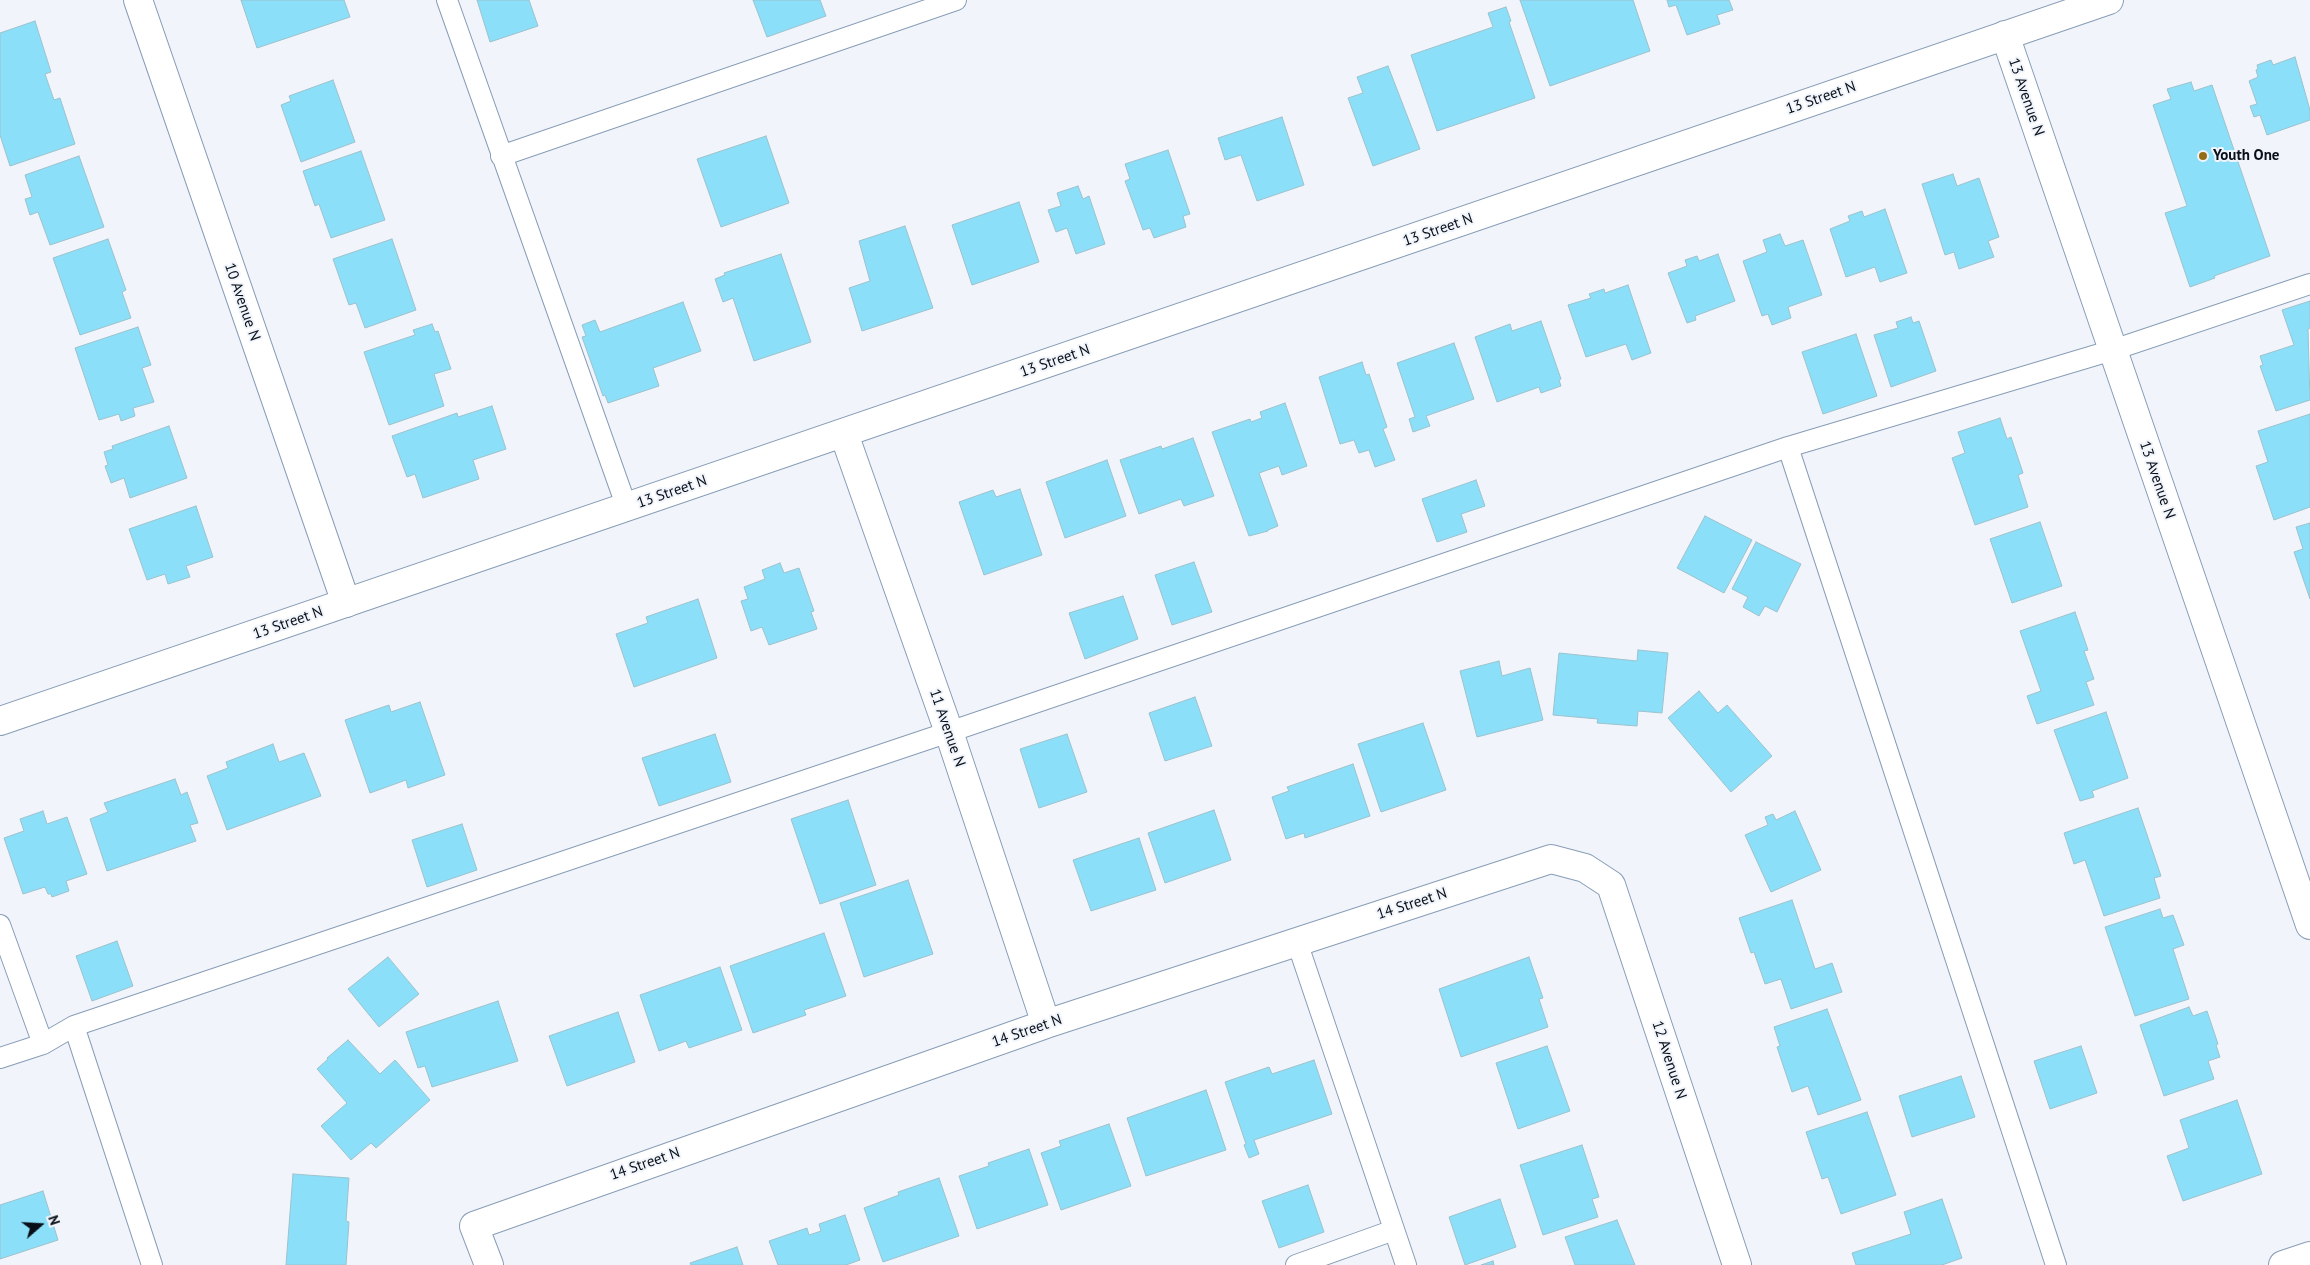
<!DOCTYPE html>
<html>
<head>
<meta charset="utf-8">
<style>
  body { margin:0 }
  #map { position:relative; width:2310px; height:1265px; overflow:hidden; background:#f1f5fb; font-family:"PT Sans",sans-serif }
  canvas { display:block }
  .north { position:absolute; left:15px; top:1200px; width:50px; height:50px; -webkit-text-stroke:4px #f1f5fb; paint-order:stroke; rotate:71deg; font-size:14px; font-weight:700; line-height:20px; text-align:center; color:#080f18 }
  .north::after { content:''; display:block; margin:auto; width:18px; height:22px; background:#080f18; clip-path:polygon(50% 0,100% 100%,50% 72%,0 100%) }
</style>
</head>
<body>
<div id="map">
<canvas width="2310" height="1265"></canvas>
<div class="north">N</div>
</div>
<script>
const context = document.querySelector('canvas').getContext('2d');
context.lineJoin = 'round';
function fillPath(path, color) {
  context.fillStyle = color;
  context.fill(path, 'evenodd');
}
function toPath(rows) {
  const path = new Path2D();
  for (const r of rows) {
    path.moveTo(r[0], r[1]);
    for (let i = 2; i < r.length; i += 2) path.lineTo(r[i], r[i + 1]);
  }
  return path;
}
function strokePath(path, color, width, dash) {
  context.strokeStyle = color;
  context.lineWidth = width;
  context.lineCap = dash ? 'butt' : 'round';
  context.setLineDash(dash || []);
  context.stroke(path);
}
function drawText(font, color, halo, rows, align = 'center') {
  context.font = font + ' "PT Sans",sans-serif';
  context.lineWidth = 4;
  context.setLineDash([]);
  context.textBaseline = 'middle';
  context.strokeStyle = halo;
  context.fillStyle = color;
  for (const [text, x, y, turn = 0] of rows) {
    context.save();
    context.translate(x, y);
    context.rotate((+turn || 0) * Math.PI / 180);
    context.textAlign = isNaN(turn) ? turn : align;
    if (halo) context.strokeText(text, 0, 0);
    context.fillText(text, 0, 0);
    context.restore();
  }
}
const building = toPath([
  [241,0,344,0,350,17,257,48,241,0],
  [477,0,529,0,538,26,490,42,477,0],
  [753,0,820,0,826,16,767,37,753,0],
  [1520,0,1633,0,1650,51,1550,86,1520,0],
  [1667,0,1729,0,1733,10,1717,15,1720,24,1687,35,1676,5,1669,7,1667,0],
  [1506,7,1511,21,1509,22,1535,98,1437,131,1411,55,1493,27,1488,13,1506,7],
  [35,21,51,72,45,74,54,100,60,98,75,144,10,166,0,135,0,33,35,21],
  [2295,57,2310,110,2310,120,2267,135,2260,115,2254,117,2250,106,2257,104,2249,81,2258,77,2256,70,2258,69,2257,65,2271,60,2273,65,2295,57],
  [1388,66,1420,149,1373,166,1348,98,1363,93,1357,77,1388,66],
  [333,80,355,142,301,162,281,105,291,101,289,96,333,80],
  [2191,82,2194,91,2212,85,2270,256,2214,276,2215,278,2190,287,2165,213,2187,206,2153,105,2171,99,2167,89,2191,82],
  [1282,117,1304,185,1257,201,1241,155,1225,160,1218,138,1282,117],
  [766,136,789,203,721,227,697,159,766,136],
  [1168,150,1190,214,1183,216,1186,227,1154,238,1150,228,1143,230,1125,181,1130,179,1125,164,1168,150],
  [361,151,385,220,331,238,319,204,315,206,303,171,361,151],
  [79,156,104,227,50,245,38,212,30,215,25,199,32,197,25,175,79,156],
  [1953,174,1957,186,1979,178,1999,237,1988,241,1994,257,1959,269,1954,252,1945,255,1922,184,1953,174],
  [1078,186,1083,199,1089,196,1105,244,1076,254,1067,228,1056,232,1048,210,1061,206,1057,193,1078,186],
  [1019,202,1039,262,972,285,952,225,1019,202],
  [1885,209,1907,273,1880,282,1875,267,1846,277,1830,229,1850,221,1848,216,1862,211,1864,217,1885,209],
  [905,226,933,308,862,331,849,288,870,281,859,241,905,226],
  [1780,234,1785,246,1803,240,1822,295,1788,307,1791,318,1772,325,1768,314,1762,316,1743,261,1767,252,1763,240,1780,234],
  [108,239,126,290,122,292,131,318,80,335,53,258,108,239],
  [392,239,416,310,365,328,356,303,349,305,333,259,392,239],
  [781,254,811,342,754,361,733,298,723,302,715,279,725,275,724,273,781,254],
  [1718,254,1735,301,1695,316,1696,320,1687,323,1668,273,1687,266,1685,260,1697,256,1699,261,1718,254],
  [1628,285,1651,353,1632,360,1626,344,1586,357,1568,305,1591,298,1589,294,1604,289,1605,293,1628,285],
  [2310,301,2310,328,2308,329,2310,400,2276,411,2260,366,2263,365,2260,356,2294,345,2282,310,2310,301],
  [683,302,701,351,653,368,659,386,608,403,605,395,603,396,582,337,586,336,582,325,595,320,600,332,683,302],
  [1911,317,1913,323,1919,321,1936,371,1891,387,1874,335,1898,328,1896,322,1911,317],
  [1541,321,1561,379,1559,380,1561,386,1541,393,1539,387,1497,402,1475,337,1510,324,1512,331,1541,321],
  [432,324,435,332,438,331,451,369,434,374,444,406,389,425,364,352,415,335,413,330,432,324],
  [138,327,151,365,142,368,154,402,133,408,135,416,121,421,119,414,99,420,75,348,138,327],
  [1856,334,1877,396,1823,414,1802,352,1856,334],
  [1454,343,1474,399,1426,416,1430,426,1413,432,1409,419,1415,417,1397,363,1454,343],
  [1362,362,1366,375,1369,374,1387,427,1383,429,1395,460,1375,467,1369,450,1359,453,1354,440,1340,444,1319,377,1362,362],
  [1285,403,1307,466,1282,475,1279,466,1259,473,1278,526,1268,530,1268,531,1249,536,1212,432,1250,419,1251,422,1262,418,1260,412,1285,403],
  [492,406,506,449,473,460,479,479,423,498,415,474,407,477,392,436,457,413,458,417,492,406],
  [2310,414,2310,507,2274,520,2256,466,2268,462,2258,431,2310,414],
  [2000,418,2007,439,2011,437,2023,473,2018,475,2028,507,1975,525,1952,458,1965,453,1958,432,2000,418],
  [169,426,187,478,130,498,124,478,111,483,105,466,108,465,104,452,113,449,112,446,169,426],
  [1193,438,1214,496,1184,506,1181,499,1139,514,1120,460,1161,446,1162,449,1193,438],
  [1107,460,1126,516,1065,538,1046,482,1107,460],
  [1476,480,1485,506,1461,514,1467,532,1437,542,1422,499,1476,480],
  [1020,489,1042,555,984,575,959,502,993,490,996,497,1020,489],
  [196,506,213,557,186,566,190,577,168,584,165,574,147,580,129,529,196,506],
  [1705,516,1752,540,1724,593,1677,568,1705,516],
  [2040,522,2062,586,2012,603,1990,539,2040,522],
  [2310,523,2310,599,2294,552,2303,549,2296,527,2310,523],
  [1756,542,1801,564,1777,612,1765,606,1759,616,1743,607,1748,597,1732,589,1756,542],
  [1194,562,1212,612,1172,625,1155,575,1194,562],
  [780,563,784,573,799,568,814,611,811,612,817,629,769,645,762,627,751,631,741,601,748,599,744,587,765,579,762,570,780,563],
  [1123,596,1138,639,1085,659,1069,613,1123,596],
  [698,599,717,658,634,687,616,634,648,623,646,617,698,599],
  [2075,612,2088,650,2084,651,2094,679,2086,682,2094,705,2037,724,2027,696,2041,691,2020,631,2075,612],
  [1638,650,1668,653,1662,713,1638,711,1637,726,1597,723,1598,719,1553,715,1559,653,1637,661,1638,650],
  [1499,661,1502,676,1530,668,1543,720,1477,737,1460,671,1499,661],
  [1699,691,1718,713,1727,705,1772,756,1731,792,1668,718,1699,691],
  [1195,697,1212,746,1165,761,1149,713,1195,697],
  [420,702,445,775,408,788,406,780,370,793,345,720,389,705,391,712,420,702],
  [2106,712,2128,778,2092,791,2094,797,2080,801,2054,730,2106,712],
  [1423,723,1446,790,1381,812,1358,744,1423,723],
  [715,734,731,782,659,806,642,758,715,734],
  [1067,734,1087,792,1039,808,1020,749,1067,734],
  [273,744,279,762,304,753,321,796,227,830,207,776,228,768,226,762,273,744],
  [1353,764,1370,816,1305,838,1304,833,1286,839,1272,797,1289,791,1287,787,1353,764],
  [175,779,181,795,187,792,198,823,190,825,196,841,107,871,90,819,108,812,104,803,175,779],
  [848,800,876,885,820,904,791,819,848,800],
  [2138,808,2161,876,2154,878,2160,898,2104,916,2085,860,2074,864,2064,833,2138,808],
  [1214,810,1231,860,1165,883,1148,833,1214,810],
  [43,811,47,824,67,817,87,874,66,881,69,891,52,897,51,894,48,894,45,887,23,894,4,838,24,831,20,819,43,811],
  [1795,811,1821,870,1771,892,1745,835,1768,825,1765,817,1773,814,1776,820,1795,811],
  [462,824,477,870,427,887,412,840,462,824],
  [1139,838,1156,890,1091,911,1073,860,1139,838],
  [908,880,933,954,864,977,840,903,908,880],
  [1792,900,1815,969,1832,963,1842,992,1791,1009,1781,979,1765,984,1754,952,1751,953,1739,918,1792,900],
  [2160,909,2163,918,2173,915,2184,945,2173,949,2189,999,2135,1016,2105,927,2160,909],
  [824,933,846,996,804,1010,806,1015,753,1033,730,966,824,933],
  [117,941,133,986,92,1001,76,956,117,941],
  [388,957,419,994,379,1027,348,989,388,957],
  [1529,957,1543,998,1539,999,1548,1027,1461,1057,1439,989,1529,957],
  [720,967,742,1030,689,1048,686,1041,659,1051,640,995,720,967],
  [498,1001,518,1061,432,1087,425,1066,418,1068,406,1032,498,1001],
  [2189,1007,2193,1016,2207,1011,2218,1044,2216,1045,2220,1057,2208,1061,2214,1079,2164,1096,2140,1025,2189,1007],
  [1827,1009,1861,1100,1818,1115,1808,1086,1792,1092,1777,1047,1780,1046,1774,1027,1827,1009],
  [618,1012,635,1062,567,1086,549,1036,618,1012],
  [348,1040,380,1074,395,1060,430,1100,376,1148,371,1143,351,1160,321,1126,347,1103,317,1069,328,1059,327,1058,348,1040],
  [1547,1046,1570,1111,1518,1129,1496,1063,1547,1046],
  [2081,1046,2097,1093,2050,1109,2034,1061,2081,1046],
  [1314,1060,1332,1114,1254,1140,1259,1154,1249,1158,1244,1145,1246,1144,1225,1082,1269,1067,1272,1074,1314,1060],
  [1961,1076,1975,1117,1912,1137,1899,1096,1961,1076],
  [1206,1090,1226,1150,1146,1176,1127,1118,1206,1090],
  [2237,1100,2262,1174,2183,1201,2167,1156,2189,1148,2180,1120,2237,1100],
  [1867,1112,1896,1195,1841,1214,1828,1177,1822,1179,1806,1132,1867,1112],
  [1109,1124,1131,1186,1061,1210,1041,1153,1061,1146,1059,1141,1109,1124],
  [1582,1145,1599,1197,1592,1199,1598,1217,1543,1235,1520,1165,1582,1145],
  [1029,1149,1048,1205,977,1229,959,1176,989,1166,988,1163,1029,1149],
  [293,1174,349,1178,346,1221,349,1222,346,1265,286,1265,293,1174],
  [939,1178,959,1236,883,1262,864,1208,899,1195,898,1192,939,1178],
  [1308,1185,1324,1232,1279,1248,1262,1201,1308,1185],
  [43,1191,58,1240,0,1259,0,1205,43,1191],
  [1500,1199,1516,1247,1465,1265,1449,1217,1500,1199],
  [1942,1199,1962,1258,1942,1265,1856,1265,1852,1253,1911,1234,1904,1212,1942,1199],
  [845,1215,860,1260,846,1265,778,1265,769,1241,807,1228,809,1235,821,1231,819,1224,845,1215],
  [1617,1220,1635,1265,1575,1265,1565,1237,1617,1220],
  [737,1247,743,1265,691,1265,690,1263,737,1247],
  [1493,1261,1494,1265,1481,1265,1493,1261]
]);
fillPath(building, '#8bdff8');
strokePath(building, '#9cc2cd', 1);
const service = toPath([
  [447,0,627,508],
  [501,156,956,0],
  [1788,447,2056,1265],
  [0,925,43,1044],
  [1297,942,1406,1265],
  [74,1026,949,732,1788,447,2113,350,2310,284],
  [0,1058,43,1044,74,1026,152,1265],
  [1296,1265,1394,1230]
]);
const minor = toPath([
  [138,0,346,603],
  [2005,35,2310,925],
  [844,434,949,732,1046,1024],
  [489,1265,474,1226,1046,1024,1551,859,1585,868,1611,885,1737,1265],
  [2283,1265,2310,1256]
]);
const tertiary = toPath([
  [0,721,2109,0]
]);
strokePath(service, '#889db6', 22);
strokePath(minor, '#889db6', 30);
strokePath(tertiary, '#889db6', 30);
strokePath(service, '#fff', 20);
strokePath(minor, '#fff', 28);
strokePath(tertiary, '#fff', 28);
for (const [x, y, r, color] of [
  [2203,156,5,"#946e16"]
]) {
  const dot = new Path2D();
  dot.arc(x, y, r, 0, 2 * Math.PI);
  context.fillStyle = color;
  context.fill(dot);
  strokePath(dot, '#f1f5fb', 2);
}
drawText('15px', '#080f18', '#f1f5fb', [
  ["13 Avenue N",2026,97,71],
  ["13 Street N",1821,98,-19],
  ["13 Street N",1438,230,-19],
  ["10 Avenue N",242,302,71],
  ["13 Street N",1055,361,-19],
  ["13 Avenue N",2157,480,71],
  ["13 Street N",672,492,-19],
  ["13 Street N",288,623,-19],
  ["11 Avenue N",947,728,71],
  ["14 Street N",1412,904,-18],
  ["14 Street N",1027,1031,-19],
  ["12 Avenue N",1669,1060,72],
  ["14 Street N",645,1164,-19]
]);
drawText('bold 15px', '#080f18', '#f1f5fb', [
  ["Youth One",2213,156]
], 'left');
</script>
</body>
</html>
